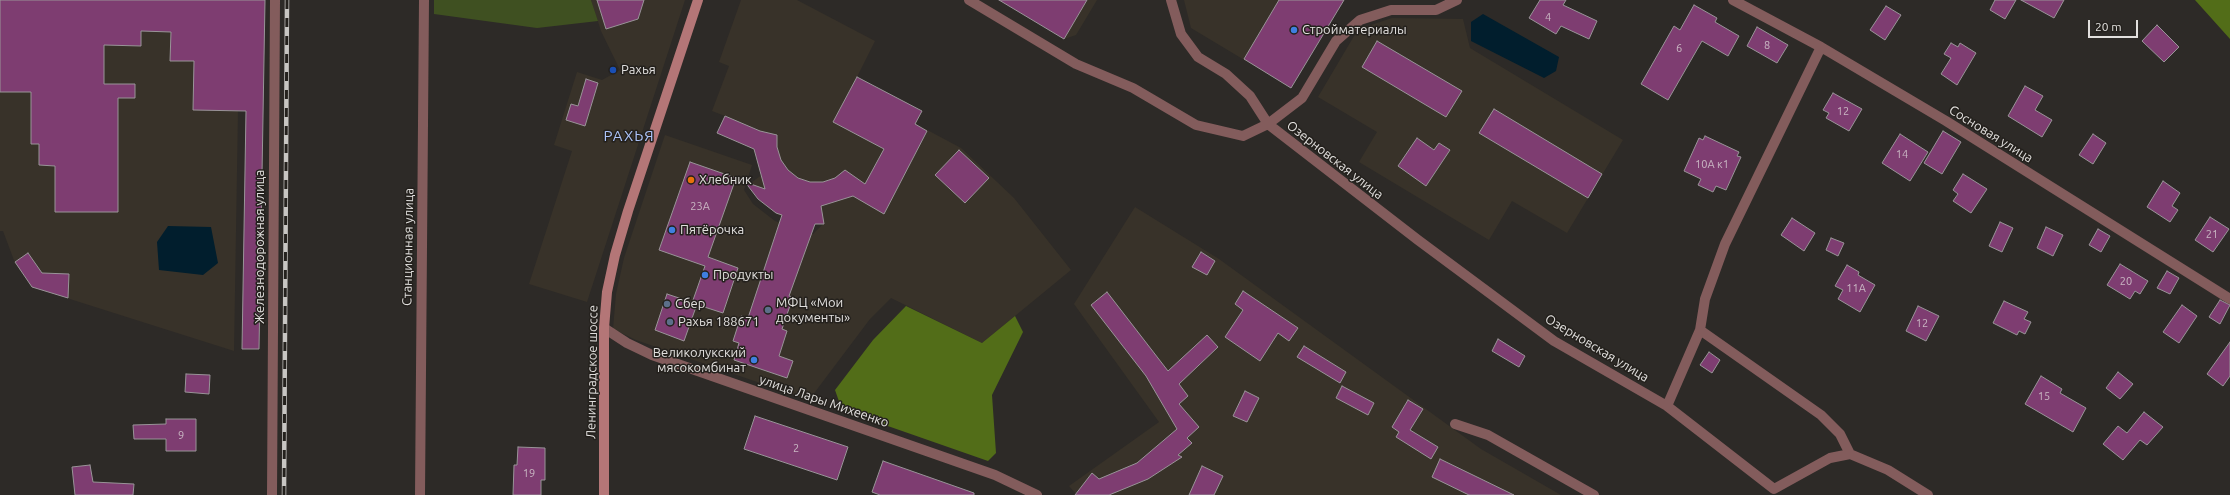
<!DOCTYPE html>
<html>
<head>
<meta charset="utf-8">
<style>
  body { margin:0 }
  #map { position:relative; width:2230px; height:495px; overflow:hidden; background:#2d2a27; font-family:Ubuntu,sans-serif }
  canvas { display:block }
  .scale { position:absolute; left:2088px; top:20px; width:50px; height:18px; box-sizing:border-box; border:2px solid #e2e0de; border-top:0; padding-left:5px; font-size:12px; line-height:14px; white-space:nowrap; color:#e2e0de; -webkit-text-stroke:3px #24211d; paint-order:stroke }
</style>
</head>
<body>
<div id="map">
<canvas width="2230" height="495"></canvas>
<div class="scale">20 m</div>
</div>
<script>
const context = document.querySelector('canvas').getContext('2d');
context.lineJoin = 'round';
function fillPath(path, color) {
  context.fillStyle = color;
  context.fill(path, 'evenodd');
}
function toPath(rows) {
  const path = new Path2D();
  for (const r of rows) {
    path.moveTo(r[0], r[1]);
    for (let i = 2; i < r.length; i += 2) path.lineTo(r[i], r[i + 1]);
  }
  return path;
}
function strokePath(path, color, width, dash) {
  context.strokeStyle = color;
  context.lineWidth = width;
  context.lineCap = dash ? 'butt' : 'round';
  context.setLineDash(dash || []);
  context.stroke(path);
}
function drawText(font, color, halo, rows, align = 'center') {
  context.font = font + ' Ubuntu,sans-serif';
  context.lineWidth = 3;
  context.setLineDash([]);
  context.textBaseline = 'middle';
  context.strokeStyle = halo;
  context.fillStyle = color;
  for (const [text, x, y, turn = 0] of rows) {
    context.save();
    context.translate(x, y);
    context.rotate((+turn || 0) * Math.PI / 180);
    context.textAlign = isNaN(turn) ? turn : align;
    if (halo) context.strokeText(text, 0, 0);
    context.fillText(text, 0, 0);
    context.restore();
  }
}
fillPath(toPath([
  [0,0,232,0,230,111,238,111,234,351,32,287,15,263,3,231,0,231],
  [591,0,685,0,587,302,529,284,572,151,554,145,577,72,602,80,620,70,601,31],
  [741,0,797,0,875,41,857,77,922,111,916,124,961,148,1014,198,1071,270,982,343,891,298,870,319,809,400,636,340,613,329,616,294,624,258,665,135,752,165,744,190,753,204,775,221,813,234,823,224,803,223,778,215,758,199,748,185,763,174,754,149,717,133,725,116,712,111,729,66,719,62],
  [999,0,1097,0,1076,35,1064,39],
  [1184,0,1344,0,1291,88,1191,28],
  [1392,18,1463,19,1470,48,1623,140,1567,233,1512,201,1489,240,1359,162,1377,132,1318,97,1354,36,1365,27],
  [1135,207,1219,259,1481,449,1561,495,1077,495,1069,486,1159,422,1074,304]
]), '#383229');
fillPath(toPath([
  [434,0,591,0,598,21,537,28,434,14]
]), '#3f5021');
fillPath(toPath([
  [2195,0,2230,0,2230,39],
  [906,306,982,343,1015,316,1023,332,992,395,996,453,988,461,842,410,835,390,873,340]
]), '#526d18');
fillPath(toPath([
  [1483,14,1559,57,1556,71,1544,78,1471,41,1471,22],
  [168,226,211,227,218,263,203,275,159,270,157,242]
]), '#011e2d');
const building = toPath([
  [0,0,265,0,259,349,242,349,246,111,193,110,194,61,170,61,171,32,141,31,141,46,104,45,104,84,135,84,135,98,118,98,118,212,55,212,55,166,39,165,39,144,31,144,31,92,0,92,0,0],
  [597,0,644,0,638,19,606,29,597,0],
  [999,0,1087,0,1064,39,999,0],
  [1279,0,1344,0,1291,88,1244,59,1279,0],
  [1540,0,1566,0,1563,5,1597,21,1589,39,1561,26,1556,34,1529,18,1540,0],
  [1995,0,2016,0,2005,19,1990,10,1995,0],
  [2021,0,2064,0,2054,18,2021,0],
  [1694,5,1717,18,1715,22,1739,36,1728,56,1702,41,1668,100,1641,84,1674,26,1680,30,1694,5],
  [1886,6,1901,15,1885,40,1870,30,1886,6],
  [2157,25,2179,47,2164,62,2142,41,2157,25],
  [1757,27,1788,45,1777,63,1747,46,1757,27],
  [1377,41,1462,91,1446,117,1362,67,1377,41],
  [1951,43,1958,47,1960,43,1976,53,1957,85,1941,74,1951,58,1944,54,1951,43],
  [857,77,922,111,915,124,927,131,884,214,853,196,821,206,824,224,815,224,789,296,793,297,782,329,787,331,779,356,793,361,787,378,734,360,739,343,733,341,741,316,748,318,782,215,776,213,758,199,745,182,765,189,754,149,717,133,725,116,760,131,777,135,777,147,781,160,788,170,798,178,810,182,823,182,835,178,845,170,865,184,884,149,833,122,857,77],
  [586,79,598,83,585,126,566,120,571,104,578,106,586,79],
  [2025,86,2043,96,2035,110,2052,120,2042,137,2008,116,2025,86],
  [1833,93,1862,109,1849,131,1826,118,1829,113,1823,110,1833,93],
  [1494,109,1602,174,1588,198,1479,133,1494,109],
  [1943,131,1961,142,1942,174,1924,163,1943,131],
  [1900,134,1928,152,1910,181,1882,163,1900,134],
  [2093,134,2106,143,2093,164,2079,155,2093,134],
  [1705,136,1739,152,1737,156,1741,157,1726,190,1716,186,1713,192,1698,185,1701,179,1684,171,1699,138,1703,140,1705,136],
  [1417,138,1434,150,1439,143,1450,150,1426,186,1398,166,1417,138],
  [959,150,989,178,965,203,935,175,959,150],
  [690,162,736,178,708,257,738,268,723,313,692,303,705,266,659,250,690,162],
  [1963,174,1987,189,1971,213,1953,201,1958,194,1953,190,1963,174],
  [2163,181,2180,193,2172,206,2178,210,2170,222,2147,207,2163,181],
  [2210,217,2229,229,2213,252,2195,240,2210,217],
  [1792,218,1815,233,1804,251,1781,235,1792,218],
  [2000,222,2013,228,2002,252,1989,246,2000,222],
  [2046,227,2063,235,2053,256,2037,248,2046,227],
  [2098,229,2110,236,2101,252,2089,245,2098,229],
  [1831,238,1844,243,1838,256,1826,250,1831,238],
  [1201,252,1215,261,1207,275,1192,267,1201,252],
  [28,253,42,273,69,274,68,298,32,287,15,262,28,253],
  [2120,264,2148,281,2140,294,2135,291,2130,299,2107,285,2120,264],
  [1847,265,1859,272,1858,275,1875,285,1860,312,1838,299,1843,290,1835,286,1847,265],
  [2167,271,2179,278,2170,294,2157,288,2167,271],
  [1243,291,1298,328,1289,341,1278,333,1260,361,1225,337,1243,310,1235,304,1243,291],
  [1107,292,1168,371,1207,335,1218,347,1179,384,1188,396,1179,404,1199,427,1187,438,1192,443,1178,455,1182,457,1148,479,1109,495,1075,495,1092,473,1099,479,1137,463,1177,429,1146,376,1091,305,1107,292],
  [667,294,697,304,684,341,655,330,667,294],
  [2220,300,2230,305,2220,324,2209,317,2220,300],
  [2004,301,2028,312,2024,319,2031,322,2025,334,2019,331,2017,335,1993,323,2004,301],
  [2182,305,2197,316,2179,343,2163,332,2182,305],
  [1918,306,1939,316,1926,341,1906,331,1918,306],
  [1498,339,1525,356,1519,367,1492,351,1498,339],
  [2230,342,2230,376,2223,386,2207,374,2230,342],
  [1304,346,1346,372,1340,383,1297,357,1304,346],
  [1709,352,1720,360,1712,373,1700,365,1709,352],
  [2118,372,2133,384,2120,399,2106,388,2118,372],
  [186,374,210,375,209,394,185,392,186,374],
  [2041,376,2062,389,2060,393,2086,408,2073,432,2025,404,2041,376],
  [1342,386,1374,403,1368,415,1336,398,1342,386],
  [1245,391,1259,398,1247,422,1233,416,1245,391],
  [1408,400,1423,409,1410,430,1438,447,1431,459,1396,437,1399,432,1392,427,1408,400],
  [2144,412,2163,427,2147,445,2140,440,2123,460,2103,444,2118,426,2127,433,2144,412],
  [755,416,848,447,837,480,744,449,755,416],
  [166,419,196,419,196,451,166,451,166,439,134,439,133,425,166,424,166,419],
  [518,447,545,448,545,480,541,480,541,495,513,495,514,465,517,465,518,447],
  [1440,459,1514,495,1469,495,1432,477,1440,459],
  [883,461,974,493,974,495,880,495,872,492,883,461],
  [90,465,93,482,134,484,133,495,75,495,72,467,90,465],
  [1202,466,1223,476,1214,495,1189,495,1202,466]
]);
fillPath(building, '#7e3d71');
strokePath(building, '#999498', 1);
strokePath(toPath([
  [969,0,1076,64,1133,88,1196,125,1243,136,1268,124,1302,98,1336,41,1360,20,1391,10,1436,10,1457,0],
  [1171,0,1181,34,1198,57,1226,74,1250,96,1268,124,1418,240,1554,341,1667,406,1774,489,1830,458,1850,454,1888,470,1928,495],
  [1733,0,1821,47,1946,121,2230,299],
  [604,328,627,343,652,355,995,475,1037,495],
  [1700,330,1821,415,1840,434,1850,454],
  [1667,406,1700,330,1705,299,1725,244,1821,47],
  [1455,424,1488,435,1594,495],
  [272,495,275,0],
  [420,495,424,0]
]), '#835c5c', 10);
strokePath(toPath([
  [604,495,604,328,607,292,615,255,628,211,698,0]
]), '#b47677', 10);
const rail = toPath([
  [284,495,287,0]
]);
strokePath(rail, '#c8c6c3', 4.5);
strokePath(rail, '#24211d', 3, [9]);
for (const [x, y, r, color] of [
  [1294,30,4,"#3f7fe0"],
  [613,70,4,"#1a4fb4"],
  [691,180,4,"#e8710a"],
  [672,230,4,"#3f7fe0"],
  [705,275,4,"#3f7fe0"],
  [667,304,4,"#5c6f8a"],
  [768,310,4,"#5c6f8a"],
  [670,322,4,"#5c6f8a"],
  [754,360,4,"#3f7fe0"]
]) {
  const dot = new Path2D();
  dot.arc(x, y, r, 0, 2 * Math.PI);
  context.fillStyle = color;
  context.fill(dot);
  strokePath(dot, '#24211d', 1.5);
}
drawText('11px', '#c9b7c3', null, [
  ["4",1548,17],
  ["8",1767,45],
  ["6",1679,48],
  ["12",1843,111],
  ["14",1902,154],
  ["10А к1",1712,164],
  ["23А",700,206],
  ["21",2212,234],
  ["20",2126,281],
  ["11А",1856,288],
  ["12",1922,323],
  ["15",2044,396],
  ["9",181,435],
  ["2",796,448],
  ["19",529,473]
]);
drawText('13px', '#e2e0de', '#24211d', [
  ["Стройматериалы",1302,30],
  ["Рахья",621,70],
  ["Хлебник",699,180],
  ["Пятёрочка",680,230],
  ["Продукты",713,275],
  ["МФЦ «Мои",776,303],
  ["документы»",776,318],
  ["Сбер",675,304],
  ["Рахья 188671",678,322],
  ["Великолукский",746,353,"right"],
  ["мясокомбинат",746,368,"right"]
], 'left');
drawText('13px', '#e2e0de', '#24211d', [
  ["Сосновая улица",1991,134,32],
  ["Озерновская улица",1335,160,38],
  ["Железнодорожная улица",260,247,-90],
  ["Станционная улица",408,247,-89],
  ["Озерновская улица",1597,348,31],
  ["Ленинградское шоссе",592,372,-89],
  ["улица Лары Михеенко",824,401,19]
]);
context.letterSpacing = '1px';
drawText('15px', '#adc4fa', '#24211d', [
  ["РАХЬЯ",629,136]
]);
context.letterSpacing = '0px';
</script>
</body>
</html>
